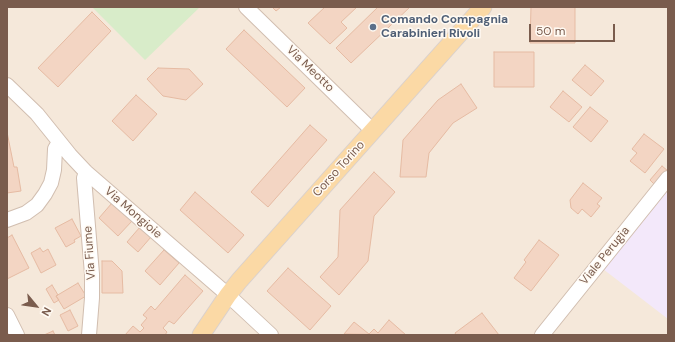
<!DOCTYPE html>
<html>
<head>
<meta charset="utf-8">
<style>
  body { margin:0 }
  #map { position:relative; width:675px; height:342px; overflow:hidden; background:#fdf6ec; font-family:"DM Sans",sans-serif }
  canvas { display:block }
  .frame { position:absolute; inset:0; border:8px solid #7a5c4d; pointer-events:none }
  .north { position:absolute; left:16px; top:286px; width:40px; height:40px; -webkit-text-stroke:3px #fffaf3; paint-order:stroke; rotate:119deg; font-size:11px; font-weight:700; line-height:16px; text-align:center; color:#7a5c4d }
  .north::after { content:''; display:block; margin:auto; width:14px; height:18px; background:#7a5c4d; clip-path:polygon(50% 0,100% 100%,50% 72%,0 100%) }
  .scale { position:absolute; left:529px; top:24px; width:86px; height:18px; box-sizing:border-box; border:2px solid #7a5c4d; border-top:0; padding-left:5px; font-size:12px; line-height:14px; white-space:nowrap; color:#7a5c4d; -webkit-text-stroke:3px #fffaf3; paint-order:stroke }
</style>
</head>
<body>
<div id="map">
<canvas width="675" height="342"></canvas>
<div class="frame"></div>
<div class="north">N</div>
<div class="scale">50 m</div>
</div>
<script>
const context = document.querySelector('canvas').getContext('2d');
context.lineJoin = 'round';
function fillPath(path, color) {
  context.fillStyle = color;
  context.fill(path, 'evenodd');
}
function toPath(rows) {
  const path = new Path2D();
  for (const r of rows) {
    path.moveTo(r[0], r[1]);
    for (let i = 2; i < r.length; i += 2) path.lineTo(r[i], r[i + 1]);
  }
  return path;
}
function strokePath(path, color, width, dash) {
  context.strokeStyle = color;
  context.lineWidth = width;
  context.lineCap = dash ? 'butt' : 'round';
  context.setLineDash(dash || []);
  context.stroke(path);
}
function drawText(font, color, halo, rows, align = 'center') {
  context.font = font + ' "DM Sans",sans-serif';
  context.lineWidth = 3;
  context.setLineDash([]);
  context.textBaseline = 'middle';
  context.strokeStyle = halo;
  context.fillStyle = color;
  for (const [text, x, y, turn = 0] of rows) {
    context.save();
    context.translate(x, y);
    context.rotate((+turn || 0) * Math.PI / 180);
    context.textAlign = isNaN(turn) ? turn : align;
    if (halo) context.strokeText(text, 0, 0);
    context.fillText(text, 0, 0);
    context.restore();
  }
}
fillPath(toPath([
  [7,7,668,7,668,335,7,335]
]), '#f5e8da');
fillPath(toPath([
  [668,189,668,319,603,269]
]), '#f3e8fa');
fillPath(toPath([
  [92,7,200,7,145,60]
]), '#d8ecc9');
const building = toPath([
  [272,7,281,7,276,11,272,7],
  [325,7,357,7,341,22,347,28,330,44,308,23,325,7],
  [378,7,410,7,351,63,336,48,378,7],
  [531,7,575,7,575,43,530,43,531,7],
  [92,12,111,31,58,87,38,68,92,12],
  [244,30,305,88,287,107,226,49,244,30],
  [494,52,534,52,534,87,494,87,494,52],
  [585,65,604,81,591,96,572,80,585,65],
  [158,68,189,69,203,84,186,100,163,96,147,79,158,68],
  [461,84,477,108,453,123,429,153,426,177,400,177,403,140,438,100,461,84],
  [563,91,582,107,569,122,550,107,563,91],
  [136,95,157,114,133,141,112,121,136,95],
  [590,107,608,121,591,142,573,127,590,107],
  [310,125,327,140,268,207,251,192,310,125],
  [7,132,14,167,17,167,21,191,7,193,7,132],
  [644,134,664,149,645,173,630,161,637,153,632,149,644,134],
  [662,166,668,171,668,174,657,187,650,180,662,166],
  [374,172,395,192,374,216,368,261,339,295,320,277,338,257,340,210,374,172],
  [583,183,602,198,597,204,600,206,591,217,582,209,578,214,571,208,570,200,583,183],
  [195,192,244,235,228,253,180,210,195,192],
  [112,203,132,221,118,236,99,218,112,203],
  [72,219,81,236,74,240,75,242,66,247,55,228,72,219],
  [140,227,151,237,138,252,127,242,140,227],
  [12,235,29,268,7,279,7,238,12,235],
  [539,240,559,255,531,291,514,278,526,262,524,260,539,240],
  [40,248,43,252,48,249,56,265,41,273,31,253,40,248],
  [164,250,179,263,160,285,145,271,164,250],
  [102,261,112,261,122,271,123,293,102,293,102,261],
  [288,268,331,306,310,330,267,291,288,268],
  [185,275,203,291,174,324,169,321,163,328,167,332,165,335,125,335,133,326,140,332,144,328,141,325,147,318,143,315,151,306,155,310,185,275],
  [78,283,86,296,64,309,56,296,78,283],
  [52,285,58,295,56,296,59,300,54,303,46,289,52,285],
  [70,310,78,326,68,331,60,315,70,310],
  [482,313,499,335,456,335,455,333,482,313],
  [389,320,406,335,344,334,354,322,369,334,374,329,378,333,389,320],
  [53,331,55,335,44,335,53,331]
]);
fillPath(building, '#f3d5c3');
strokePath(building, '#e6bba3', 1);
const minor = toPath([
  [246,7,373,131],
  [7,85,37,114,70,155,86,172,228,295,271,335],
  [86,172,84,178,92,274,92,298,89,335],
  [7,220,26,213,37,205,45,194,51,183,54,170,55,149,59,142],
  [7,315,17,335],
  [542,335,668,178]
]);
const major = toPath([
  [201,335,228,295,239,281,483,7]
]);
strokePath(minor, '#d1beb0', 16);
strokePath(major, '#dad1cd', 19);
strokePath(minor, '#fff', 14);
strokePath(major, '#fbd9a5', 17);
for (const [x, y, r, color] of [
  [373,27,4,"#5c6f8a"]
]) {
  const dot = new Path2D();
  dot.arc(x, y, r, 0, 2 * Math.PI);
  context.fillStyle = color;
  context.fill(dot);
  strokePath(dot, '#fffaf3', 1.5);
}
drawText('bold 12px', '#4e5e75', '#fffaf3', [
  ["Comando Compagnia",381,20],
  ["Carabinieri Rivoli",381,34]
], 'left');
drawText('12px', '#7a5c4d', '#fffaf3', [
  ["Via Meotto",310,69,44],
  ["Corso Torino",339,169,-48],
  ["Via Mongioie",133,213,41],
  ["Via Fiume",90,253,-94],
  ["Viale Perugia",605,256,-51]
]);
</script>
</body>
</html>
